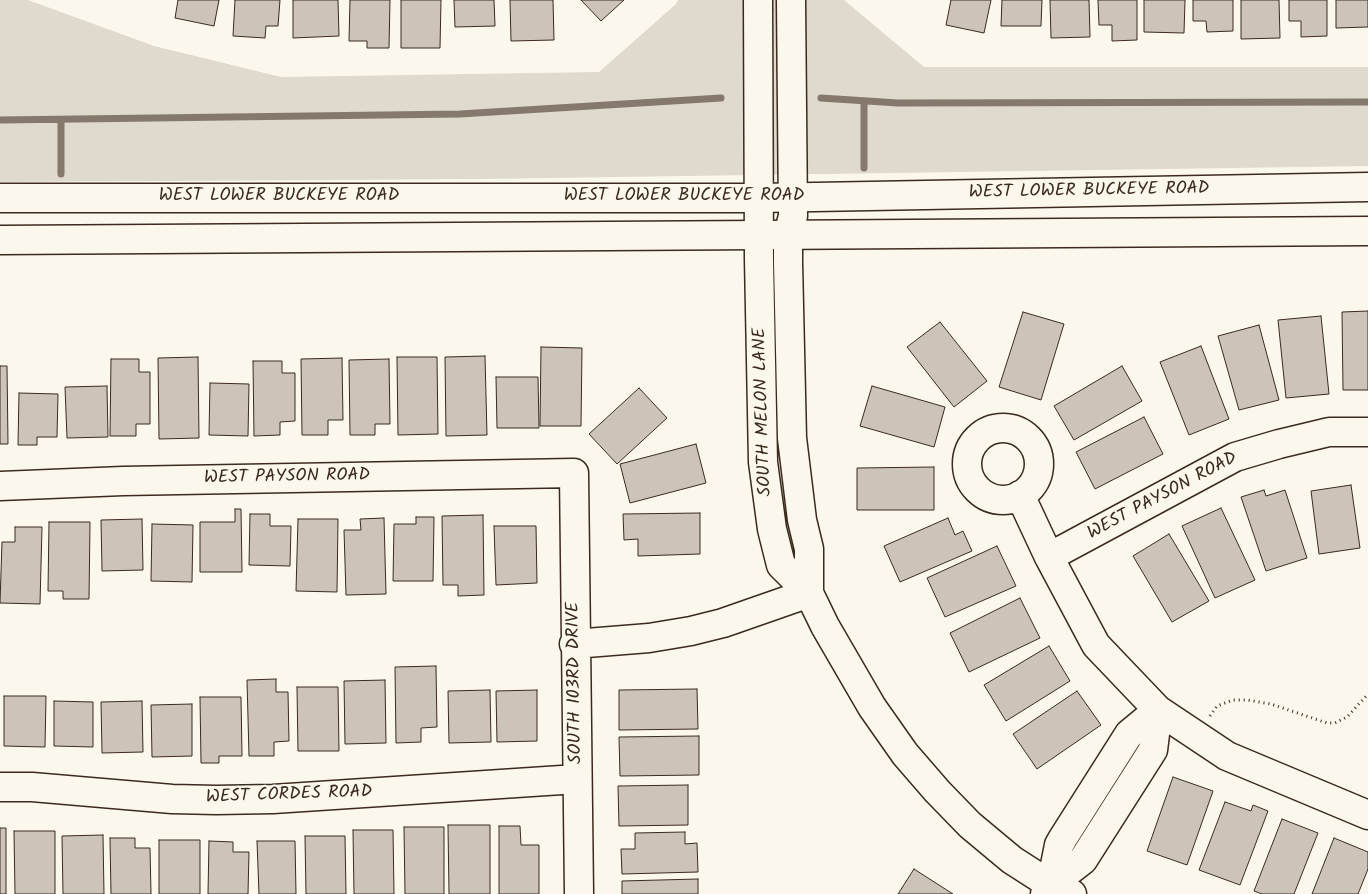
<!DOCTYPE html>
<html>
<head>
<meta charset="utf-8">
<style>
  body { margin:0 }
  canvas { display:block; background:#fbf7ec }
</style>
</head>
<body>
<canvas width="1368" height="894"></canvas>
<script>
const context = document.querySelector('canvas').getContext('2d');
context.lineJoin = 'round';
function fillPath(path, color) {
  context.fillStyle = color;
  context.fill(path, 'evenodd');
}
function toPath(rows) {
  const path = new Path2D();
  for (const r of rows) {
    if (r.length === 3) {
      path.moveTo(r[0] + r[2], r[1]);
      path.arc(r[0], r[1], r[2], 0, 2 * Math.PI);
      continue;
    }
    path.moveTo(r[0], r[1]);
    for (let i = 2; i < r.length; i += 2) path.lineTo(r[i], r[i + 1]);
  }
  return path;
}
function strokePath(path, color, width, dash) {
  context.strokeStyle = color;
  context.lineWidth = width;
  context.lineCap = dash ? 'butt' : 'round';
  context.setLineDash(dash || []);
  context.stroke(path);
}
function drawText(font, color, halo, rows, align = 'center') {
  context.font = font + ' Kalam,sans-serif';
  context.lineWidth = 4;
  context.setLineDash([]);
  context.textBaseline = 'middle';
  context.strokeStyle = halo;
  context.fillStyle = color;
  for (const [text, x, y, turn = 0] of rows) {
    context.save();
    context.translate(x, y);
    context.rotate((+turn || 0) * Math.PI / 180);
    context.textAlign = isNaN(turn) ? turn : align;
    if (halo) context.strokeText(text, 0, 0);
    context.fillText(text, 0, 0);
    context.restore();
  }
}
fillPath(toPath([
  [0,0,28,0,154,46,281,77,599,72,676,4,678,0,844,0,924,67,1368,67,1368,166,481,179,0,182]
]), '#dfd9ce');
strokePath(toPath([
  [821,98,898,103,1368,102],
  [864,101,864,168],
  [0,120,460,114,721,98],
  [61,174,61,120]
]), '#85796d', 7);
const building = toPath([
  [178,0,219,0,214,26,175,18,178,0],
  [235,0,280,0,278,26,266,26,265,38,233,36,235,0],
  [293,0,338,0,339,36,293,38,293,0],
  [350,0,390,0,389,48,367,48,367,41,349,41,350,0],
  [401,0,441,0,440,48,401,48,401,0],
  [454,0,494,0,495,26,455,27,454,0],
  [510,0,553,0,554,40,511,41,510,0],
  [581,0,624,0,601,21,581,0],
  [951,0,991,0,984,33,946,25,951,0],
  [1002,0,1042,0,1041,26,1001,26,1002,0],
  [1050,0,1089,0,1090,37,1051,38,1050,0],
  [1098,0,1137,0,1137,40,1112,41,1112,25,1099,25,1098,0],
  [1144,0,1185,0,1184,33,1144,32,1144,0],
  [1193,0,1233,0,1233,31,1207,32,1206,21,1193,21,1193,0],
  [1241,0,1279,0,1280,38,1241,39,1241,0],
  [1289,0,1327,0,1327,36,1301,37,1301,21,1289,21,1289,0],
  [1336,0,1368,0,1368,27,1336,28,1336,0],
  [1368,311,1368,390,1343,390,1342,312,1368,311],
  [1023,312,1064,324,1041,400,999,387,1023,312],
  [1321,316,1329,394,1286,398,1278,320,1321,316],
  [940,322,987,381,954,407,907,347,940,322],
  [1259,325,1279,400,1239,410,1218,336,1259,325],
  [1201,346,1229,419,1189,435,1160,362,1201,346],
  [541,347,582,348,581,426,540,426,541,347],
  [485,356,487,435,446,436,445,357,485,356],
  [198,357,199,438,159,439,158,358,198,357],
  [397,357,437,357,438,434,398,435,397,357],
  [342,358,343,420,328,420,328,435,302,435,301,359,342,358],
  [111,359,139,359,139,372,150,372,150,424,136,424,136,436,110,436,111,359],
  [389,359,390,424,375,424,375,435,350,435,349,360,389,359],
  [253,361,282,361,282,373,295,373,295,421,280,422,280,435,254,436,253,361],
  [0,366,7,366,8,444,0,444,0,366],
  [1122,366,1142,401,1074,440,1054,406,1122,366],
  [496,377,538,377,539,428,497,428,496,377],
  [210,383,249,384,248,436,209,435,210,383],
  [107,386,108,437,67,438,65,387,107,386],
  [872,386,945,407,934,447,860,426,872,386],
  [639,388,667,418,617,464,589,434,639,388],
  [19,393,58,394,57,437,37,437,37,445,18,445,19,393],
  [1144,417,1163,454,1095,489,1076,452,1144,417],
  [696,444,706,483,630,503,620,464,696,444],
  [934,467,934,510,857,510,857,468,934,467],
  [1351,485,1360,548,1319,554,1311,491,1351,485],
  [1264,490,1266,496,1285,490,1307,558,1266,571,1241,497,1264,490],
  [1221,508,1255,580,1215,598,1182,526,1221,508],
  [235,509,241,509,242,572,200,572,200,522,235,522,235,509],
  [700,513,700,554,638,556,638,539,624,540,623,514,700,513],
  [250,514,270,514,270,526,291,526,290,566,249,565,250,514],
  [483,515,484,595,458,596,458,585,443,585,442,516,483,515],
  [416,517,434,517,433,581,393,581,394,524,416,524,416,517],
  [384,518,386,594,346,595,344,530,361,530,360,519,384,518],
  [948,518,955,535,963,531,972,551,900,582,884,546,948,518],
  [142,519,143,570,102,571,101,520,142,519],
  [298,519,338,519,337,592,296,591,298,519],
  [49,522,90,522,89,599,63,599,63,591,48,591,49,522],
  [152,524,193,525,192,582,151,581,152,524],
  [494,526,536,526,537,583,496,585,494,526],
  [15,527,42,527,40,604,0,603,2,542,15,542,15,527],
  [1169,534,1209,601,1172,622,1133,556,1169,534],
  [997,546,1016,586,945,617,927,578,997,546],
  [1020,598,1040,638,969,672,950,633,1020,598],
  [1049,646,1070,681,1006,721,984,685,1049,646],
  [436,666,437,727,421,728,421,742,396,743,395,667,436,666],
  [276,679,276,692,288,692,289,741,274,742,274,756,249,756,247,680,276,679],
  [385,680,386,743,345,744,344,681,385,680],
  [297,687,338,687,339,751,298,751,297,687],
  [697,689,698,729,619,730,619,690,697,689],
  [490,690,491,742,449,743,448,691,490,690],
  [537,690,537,741,497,742,496,691,537,690],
  [1077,691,1101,725,1037,769,1013,734,1077,691],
  [4,696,46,696,45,747,4,746,4,696],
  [200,697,241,697,242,756,219,756,219,763,201,763,200,697],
  [54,701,93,702,93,747,54,746,54,701],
  [142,701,143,752,102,753,101,702,142,701],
  [192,704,192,756,152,757,151,705,192,704],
  [699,736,699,775,620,776,619,737,699,736],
  [1173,777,1213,791,1187,865,1147,851,1173,777],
  [688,785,688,825,619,826,618,786,688,785],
  [1225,802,1251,811,1253,805,1268,811,1240,885,1199,870,1225,802],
  [1282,819,1318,833,1294,894,1262,894,1254,891,1282,819],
  [448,825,490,825,490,894,449,894,448,825],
  [499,826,520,826,521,845,539,845,539,894,499,894,499,826],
  [404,827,444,827,444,894,405,894,404,827],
  [0,828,6,828,6,894,0,894,0,828],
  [353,830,393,830,394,894,354,894,353,830],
  [14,831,55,831,55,894,15,894,14,831],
  [685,832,685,844,697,843,698,872,622,874,621,849,635,849,635,833,685,832],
  [103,835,104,894,63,894,62,836,103,835],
  [305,836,345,836,346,894,306,894,305,836],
  [110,838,135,838,135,848,150,848,151,894,111,894,110,838],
  [1334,838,1368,852,1368,869,1358,894,1312,894,1334,838],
  [159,840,200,840,200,894,159,894,159,840],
  [209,841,233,842,233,852,249,852,248,894,208,894,209,841],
  [257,841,295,841,296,894,259,894,257,841],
  [914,869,953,894,898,894,914,869],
  [698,879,698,894,622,894,622,881,698,879]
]);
fillPath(building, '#ccc4b9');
strokePath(building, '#3b2a1e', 1);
const minor = toPath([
  [758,0,759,259,763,462,772,529,781,565,809,593,825,626,872,707,905,754,937,791,970,825,1012,860,1051,885,1072,894],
  [791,0,793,216,788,235,788,262,792,438,802,520,809,549,809,593],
  [1003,464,36],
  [0,486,123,481,574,473,579,894],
  [1020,495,1049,557,1096,645,1158,710,1227,756,1368,815],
  [1049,557,1235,457,1279,444,1329,432,1368,432],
  [574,644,649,638,691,631,723,623,809,593],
  [0,787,32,787,172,799,216,800,273,799,577,779],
  [1051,885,1059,845,1063,838,1129,734,1158,710],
  [1045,894,1051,885,1083,860,1153,750,1158,710]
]);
const major = toPath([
  [0,198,759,198,1368,187],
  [0,240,1368,231]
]);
strokePath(minor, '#3b2a1e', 31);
strokePath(major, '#3b2a1e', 31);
strokePath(toPath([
  [1210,716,1217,706,1233,700,1247,700,1271,704,1327,723,1335,723,1347,717,1368,694]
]), '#3b2a1e', 3, [1, 4]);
strokePath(minor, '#fbf7ec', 28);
strokePath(major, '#fbf7ec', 28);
drawText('18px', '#3b2a1e', '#fbf7ec', [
  ["WEST LOWER BUCKEYE ROAD",1089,192,-1],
  ["WEST LOWER BUCKEYE ROAD",279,197],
  ["WEST LOWER BUCKEYE ROAD",684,197],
  ["SOUTH MELON LANE",764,412,-92],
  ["WEST PAYSON ROAD",287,478,-1],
  ["WEST PAYSON ROAD",1163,497,-28],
  ["SOUTH 103RD DRIVE",576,683,-91],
  ["WEST CORDES ROAD",289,796,-2]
]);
</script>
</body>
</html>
